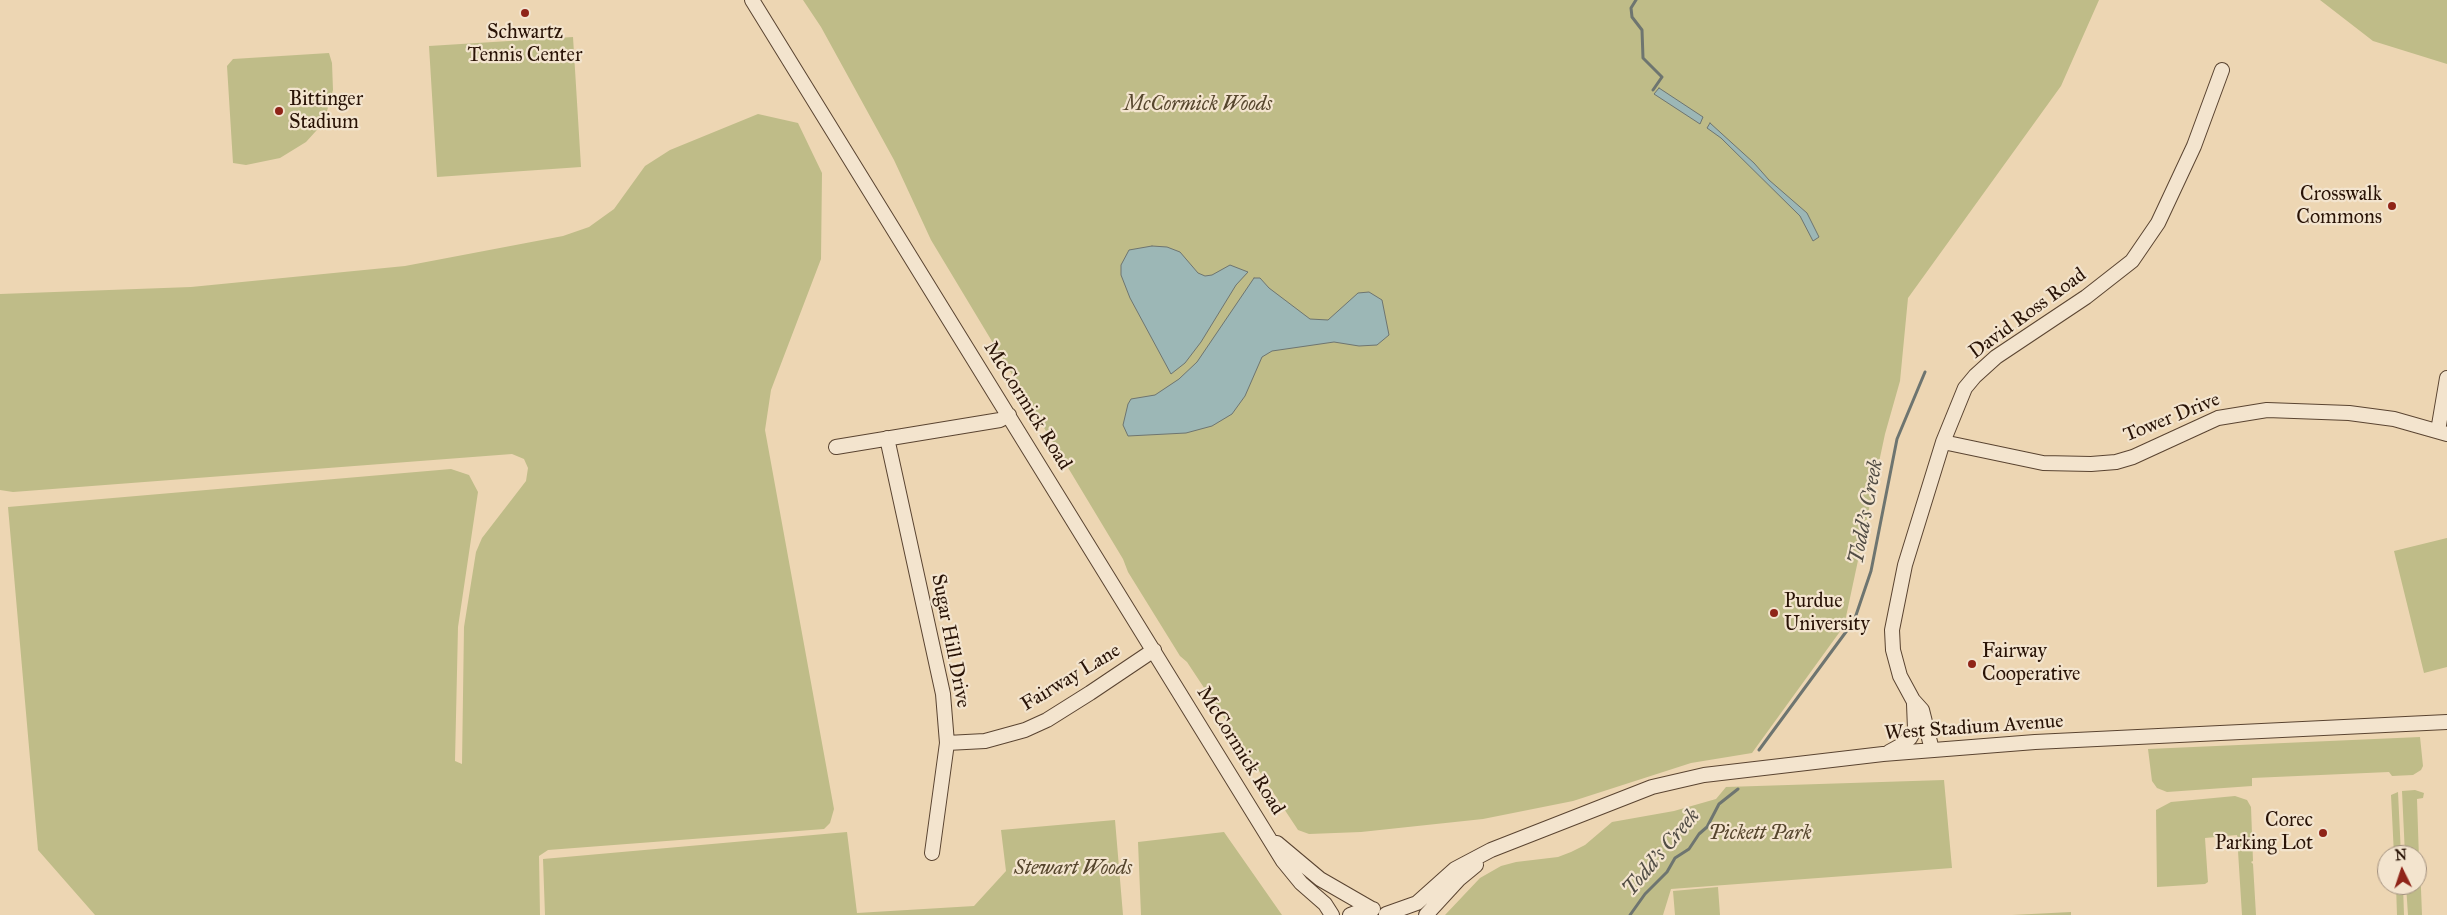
<!DOCTYPE html>
<html>
<head>
<meta charset="utf-8">
<style>
  body { margin:0 }
  #map { position:relative; width:2447px; height:915px; overflow:hidden; background:#edd6b3; font-family:"IM FELL Great Primer",serif }
  canvas { display:block }
  .north { position:absolute; left:2377px; top:845px; width:50px; height:50px; box-sizing:border-box; background:#f3e4ce; border:1px solid #a2907e; border-radius:50%; rotate:356deg; font-size:14px; font-weight:700; line-height:20px; text-align:center; color:#291306 }
  .north::after { content:''; display:block; margin:auto; width:18px; height:22px; background:#8f2418; clip-path:polygon(50% 0,100% 100%,50% 72%,0 100%) }
</style>
</head>
<body>
<div id="map">
<canvas width="2447" height="915"></canvas>
<div class="north">N</div>
</div>
<script>
const context = document.querySelector('canvas').getContext('2d');
context.lineJoin = 'round';
function fillPath(path, color) {
  context.fillStyle = color;
  context.fill(path, 'evenodd');
}
function toPath(rows) {
  const path = new Path2D();
  for (const r of rows) {
    path.moveTo(r[0], r[1]);
    for (let i = 2; i < r.length; i += 2) path.lineTo(r[i], r[i + 1]);
  }
  return path;
}
function strokePath(path, color, width, dash) {
  context.strokeStyle = color;
  context.lineWidth = width;
  context.lineCap = dash ? 'butt' : 'round';
  context.setLineDash(dash || []);
  context.stroke(path);
}
function drawText(font, color, halo, rows, align = 'center') {
  context.font = font + ' "IM FELL Great Primer",serif';
  context.lineWidth = 4.5;
  context.setLineDash([]);
  context.textBaseline = 'middle';
  context.strokeStyle = halo;
  context.fillStyle = color;
  for (const [text, x, y, turn = 0] of rows) {
    context.save();
    context.translate(x, y);
    context.rotate((+turn || 0) * Math.PI / 180);
    context.textAlign = isNaN(turn) ? turn : align;
    if (halo) context.strokeText(text, 0, 0);
    context.fillText(text, 0, 0);
    context.restore();
  }
}
fillPath(toPath([
  [803,0,2099,0,2061,86,1908,298,1900,381,1885,434,1844,626,1752,753,1691,763,1573,801,1483,819,1361,832,1309,834,1298,830,1187,662,1180,656,1128,572,1123,559,931,240,894,160,821,27],
  [2320,0,2447,0,2447,64,2373,41],
  [573,37,581,167,437,177,429,46],
  [329,53,332,63,333,90,325,118,316,131,306,142,280,158,246,165,233,163,227,66,233,59],
  [758,114,798,123,822,173,821,259,771,390,765,430,834,809,830,823,824,829,548,850,539,856,540,915,95,915,38,850,8,507,451,469,469,475,478,492,458,627,455,761,462,764,464,627,476,552,482,538,526,481,528,468,524,459,512,454,13,492,0,490,0,294,191,287,405,266,563,236,589,227,614,209,645,166,670,150],
  [2447,538,2447,667,2424,673,2394,551],
  [2420,737,2423,766,2421,770,2413,775,2392,776,2389,772,2252,778,2252,786,2167,792,2157,788,2152,781,2148,749],
  [1944,780,1952,868,1671,889,1663,915,1445,915,1480,878,1501,866,1516,862,1558,857,1571,852,1585,845,1612,822,1674,811,1716,799,1726,787],
  [2415,790,2424,793,2423,798,2417,799,2419,859,2417,859,2417,855,2405,855,2402,791],
  [2398,792,2401,855,2394,855,2391,795],
  [2235,796,2247,800,2251,807,2253,861,2251,862,2253,864,2256,915,2242,915,2237,835,2205,838,2208,882,2205,884,2157,887,2156,810,2171,802],
  [1115,820,1123,915,545,915,543,859,847,832,857,913,974,906,1006,871,1001,830],
  [1224,832,1282,915,1141,915,1138,842],
  [2417,863,2420,863,2422,915,2408,915,2406,885,2417,885],
  [2396,885,2403,885,2404,915,2397,915],
  [1718,887,1720,915,1675,915,1673,891],
  [2071,912,2071,915,2012,915]
]), '#bfbc88');
const water = toPath([
  [1659,88,1703,117,1700,124,1654,94,1659,88],
  [1710,123,1754,163,1769,180,1807,213,1819,237,1813,241,1800,216,1721,138,1707,128,1710,123],
  [1152,246,1167,247,1180,252,1198,273,1205,276,1212,275,1230,265,1248,272,1236,285,1201,342,1185,363,1171,374,1130,298,1121,275,1121,265,1129,250,1152,246],
  [1254,278,1260,278,1269,288,1310,319,1328,320,1358,293,1369,292,1382,300,1389,335,1377,345,1359,346,1334,342,1272,351,1262,357,1245,396,1232,414,1212,426,1186,433,1128,436,1123,425,1128,404,1131,399,1155,395,1179,379,1197,362,1254,278]
]);
fillPath(water, '#9cb7b6');
strokePath(water, '#6e7570', 1);
strokePath(toPath([
  [1636,0,1631,8,1632,17,1642,30,1643,58,1662,77,1653,90],
  [1759,750,1854,621,1871,571,1897,439,1925,372],
  [1630,915,1645,894,1667,872,1675,858,1689,849,1699,834,1707,827,1719,804,1738,789]
]), '#6e7570', 3);
const minor = toPath([
  [752,0,1283,861,1301,883,1325,904,1332,915],
  [2438,431,2447,378],
  [887,438,943,694,947,743,932,853],
  [1943,442,2043,463,2091,464,2116,462,2133,457,2218,418,2267,410,2349,413,2394,419,2447,434],
  [836,447,1000,420,1009,415],
  [947,743,985,741,1025,730,1047,720,1090,693,1154,650],
  [1932,750,1922,710,1913,700,1900,676,1893,650,1892,630,1905,565,1943,442,1965,388,1975,376,1996,357,2086,297,2132,261,2158,223,2194,146,2222,70],
  [1889,752,1900,746,1910,738,1915,729,1914,704],
  [1277,843,1320,879,1372,909],
  [1386,914,1417,903,1455,869,1491,850,1652,787,1704,775,1883,754,2035,742,2447,722],
  [1350,915,1363,910,1373,909],
  [1426,915,1459,879,1476,865]
]);
strokePath(minor, '#5a4431', 16);
strokePath(minor, '#f3e4ce', 14);
for (const [x, y, r, color] of [
  [525,13,5,"#8f2418"],
  [279,111,5,"#8f2418"],
  [2392,206,5,"#8f2418"],
  [1774,613,5,"#8f2418"],
  [1972,664,5,"#8f2418"],
  [2323,833,5,"#8f2418"]
]) {
  const dot = new Path2D();
  dot.arc(x, y, r, 0, 2 * Math.PI);
  context.fillStyle = color;
  context.fill(dot);
  strokePath(dot, '#f3e4ce', 2);
}
drawText('20px', '#291306', '#f3e4ce', [
  ["Schwartz",525,33,"center"],
  ["Tennis Center",525,56,"center"],
  ["Bittinger",289,100],
  ["Stadium",289,123],
  ["Crosswalk",2382,195,"right"],
  ["Commons",2382,218,"right"],
  ["Purdue",1784,602],
  ["University",1784,625],
  ["Fairway",1982,652],
  ["Cooperative",1982,675],
  ["Corec",2313,821,"right"],
  ["Parking Lot",2313,844,"right"]
], 'left');
drawText('italic 20px', '#56462d', '#f3e4ce', [
  ["McCormick Woods",1198,105],
  ["Pickett Park",1760,834],
  ["Stewart Woods",1073,869]
]);
drawText('20px', '#291306', '#f3e4ce', [
  ["David Ross Road",2028,314,-36],
  ["McCormick Road",1027,406,58],
  ["Tower Drive",2172,418,-22],
  ["Sugar Hill Drive",950,641,79],
  ["Fairway Lane",1071,678,-31],
  ["West Stadium Avenue",1974,728,-4],
  ["McCormick Road",1240,751,58]
]);
drawText('italic 21px', '#514c44', '#f3e4ce', [
  ["Todd's Creek",1867,512,-79],
  ["Todd's Creek",1662,853,-50]
]);
</script>
</body>
</html>
